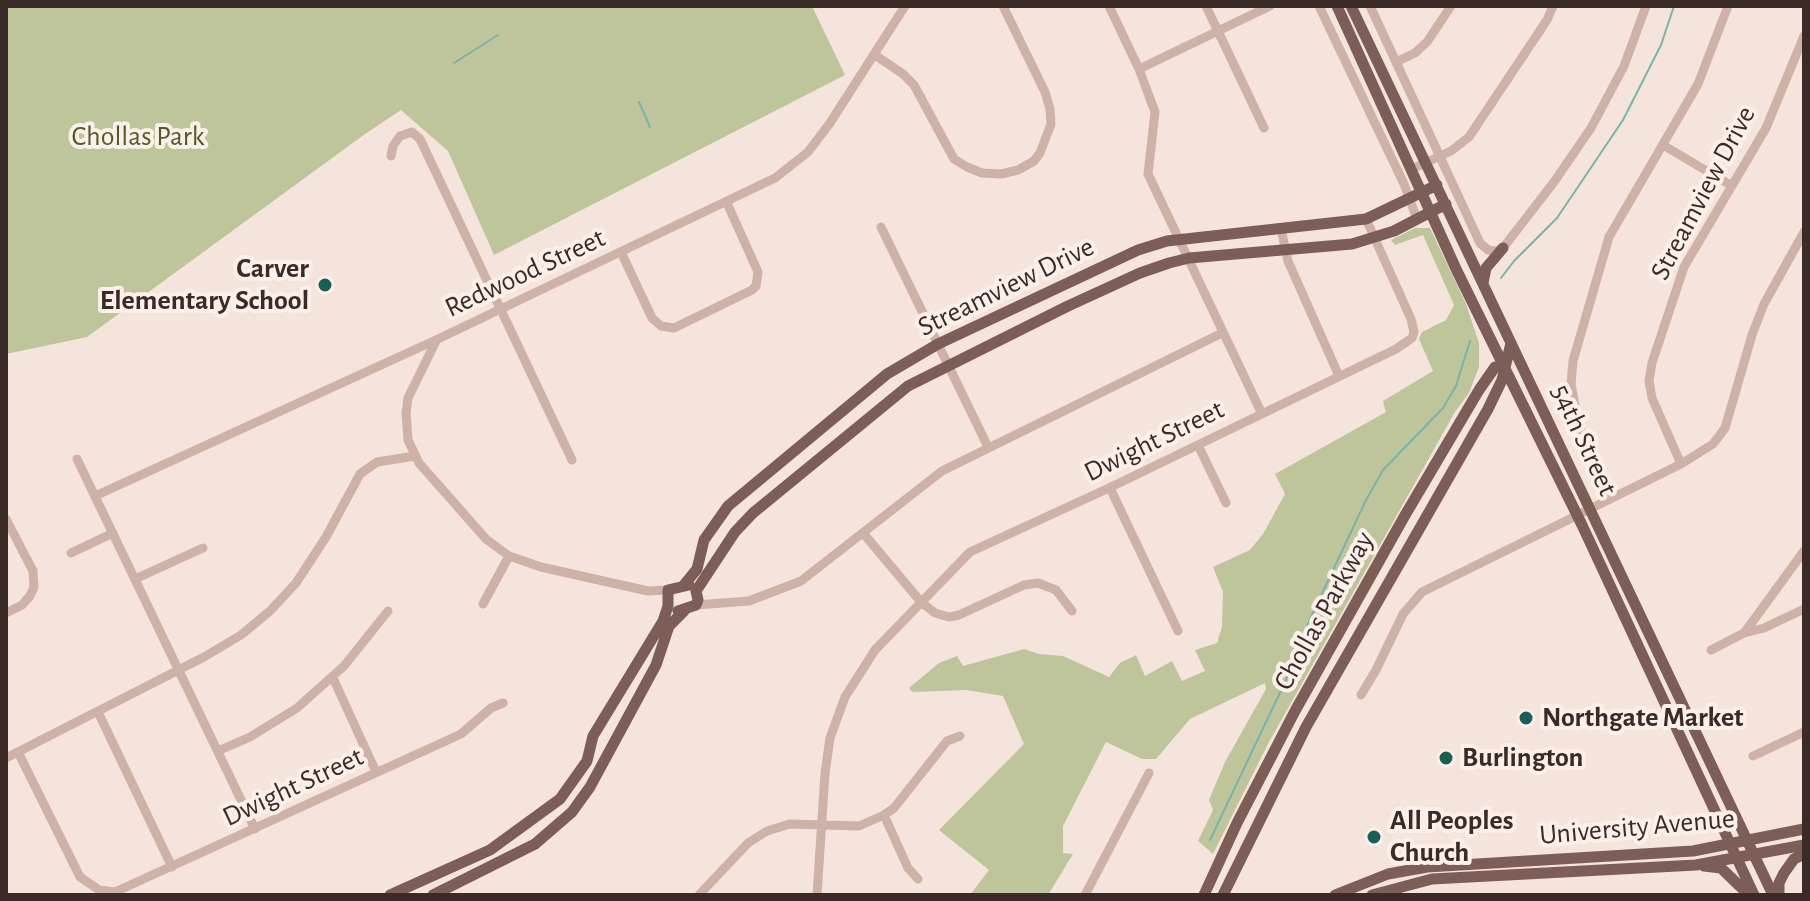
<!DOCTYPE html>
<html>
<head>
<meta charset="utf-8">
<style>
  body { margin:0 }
  #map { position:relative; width:1810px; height:901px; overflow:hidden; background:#f4e4dc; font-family:"Alegreya Sans",sans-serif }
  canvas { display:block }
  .frame { position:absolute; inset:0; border:8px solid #3a2a28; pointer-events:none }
</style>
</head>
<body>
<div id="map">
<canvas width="1810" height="901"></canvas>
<div class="frame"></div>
</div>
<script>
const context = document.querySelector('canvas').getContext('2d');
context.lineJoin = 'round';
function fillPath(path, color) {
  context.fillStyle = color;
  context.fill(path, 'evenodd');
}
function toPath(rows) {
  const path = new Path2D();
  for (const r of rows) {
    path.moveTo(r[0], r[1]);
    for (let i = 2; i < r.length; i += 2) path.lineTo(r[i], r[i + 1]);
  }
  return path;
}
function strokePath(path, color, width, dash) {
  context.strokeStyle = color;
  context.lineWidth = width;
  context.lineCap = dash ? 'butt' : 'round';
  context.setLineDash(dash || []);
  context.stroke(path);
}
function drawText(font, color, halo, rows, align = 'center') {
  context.font = font + ' "Alegreya Sans",sans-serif';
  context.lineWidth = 8;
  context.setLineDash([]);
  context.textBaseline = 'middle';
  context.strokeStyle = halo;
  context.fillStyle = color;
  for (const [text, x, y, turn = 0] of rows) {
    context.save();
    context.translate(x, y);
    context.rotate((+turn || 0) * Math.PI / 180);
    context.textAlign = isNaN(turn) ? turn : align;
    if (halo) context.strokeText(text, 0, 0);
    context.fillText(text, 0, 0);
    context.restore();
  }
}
fillPath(toPath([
  [6,6,812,6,845,75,494,255,448,151,401,110,365,134,87,337,6,354],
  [1415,228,1430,228,1466,304,1479,343,1479,367,1469,393,1455,412,1269,742,1213,854,1198,841,1213,810,1209,800,1225,762,1266,689,1265,683,1190,719,1156,759,1142,759,1106,742,1063,826,1063,853,1073,854,1048,895,970,895,989,870,939,830,1024,744,1003,696,966,690,912,692,909,688,939,663,957,656,963,666,1024,649,1039,654,1063,656,1109,677,1120,663,1136,655,1145,676,1172,661,1182,681,1205,671,1195,650,1217,643,1222,627,1223,592,1213,567,1250,550,1263,534,1285,494,1275,474,1386,412,1383,401,1433,371,1419,339,1422,332,1446,320,1454,305,1423,235,1395,245,1391,240]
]), '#bfc59b');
strokePath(toPath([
  [454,63,498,35],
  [639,102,650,127],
  [1501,278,1514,261,1557,218,1623,120,1661,45,1674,6],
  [1210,840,1285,682,1309,621,1366,500,1383,470,1443,408,1456,386,1470,341]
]), '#78b4aa', 2);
strokePath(toPath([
  [1109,6,1139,69,1155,112,1148,174,1262,414],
  [1206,6,1264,128],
  [1319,6,1404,184,1417,219],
  [1370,6,1480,243,1488,250,1496,251,1503,248,1554,182,1591,128,1624,66,1646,6],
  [875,55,903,74,914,85,954,159,967,167,982,173,1001,174,1018,170,1034,161,1040,153,1051,124,1050,109,1045,92,1003,6],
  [1396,62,1415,53,1427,42,1451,6],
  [1139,69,1270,6],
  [1663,145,1732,186],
  [391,156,393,146,400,136,412,132,420,139,572,460],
  [1412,169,1451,151,1469,137,1547,20,1553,6],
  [881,227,988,447],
  [1281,229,1288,261,1339,376],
  [621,252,652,318,661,326,674,328,752,290,756,286,758,272,727,203],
  [436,341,408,398,406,413,408,440,419,463,486,539,509,556,541,567,648,591,668,590],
  [1198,445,1226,503],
  [77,459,255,829],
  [1681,464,1652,398,1649,381,1652,363,1684,267,1766,128,1804,36],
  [1110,488,1178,631],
  [95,496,438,339,775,178,808,152,830,123,905,6],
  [1612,498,1579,427,1571,384,1573,361,1609,237,1698,84,1728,6],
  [6,519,33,571,34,587,30,596,22,605,6,613],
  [863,533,921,602,935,613,949,617,959,615,1024,585,1038,583,1056,590,1072,611],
  [71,553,113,533],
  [135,579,203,548],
  [483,604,509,556],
  [696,605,749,601,801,581,942,471,1222,333],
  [1745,632,1804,551],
  [1711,650,1744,633,1764,628,1804,609],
  [333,678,376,772],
  [1361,695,1376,670,1403,614,1422,592,1681,464,1713,444,1725,428,1752,335,1764,304,1804,232],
  [98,712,172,867],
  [218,751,250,737,297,708,344,666,388,611],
  [18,752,80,877,99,890,115,892,461,734,491,708,503,703],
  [1753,756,1804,732],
  [6,758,204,657,241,635,270,611,296,583,326,537,360,474,377,462,415,456],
  [884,815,908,868,918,879],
  [699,895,748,843,767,831,790,824,859,826,884,815,894,808,947,741,960,736],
  [817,895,825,773,830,738,845,697,875,650,970,552,1109,488,1396,349,1412,338,1414,332,1411,319,1366,219],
  [1085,895,1149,773]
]), '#ceb1a7', 9);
strokePath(toPath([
  [1337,6,1457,271,1582,525,1754,895],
  [1351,6,1773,895],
  [1483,283,1486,268,1503,248],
  [684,585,697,569,704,540,728,506,887,374,938,344,1138,250,1167,241,1366,219,1437,185],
  [696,591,735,532,753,513,908,386,1068,306,1140,273,1169,263,1189,258,1352,244,1394,231,1446,204],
  [678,611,696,605,698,600,696,591],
  [1704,866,1721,868,1749,895],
  [390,895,490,850,560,799,587,761,593,736,663,621,668,606,668,590,689,585],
  [433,895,535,844,572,812,590,787,656,665,669,626,684,611],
  [1204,895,1237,823,1295,711,1404,517,1479,390,1495,367,1505,366],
  [1223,895,1306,727,1488,409,1502,380,1511,343],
  [1335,895,1388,874,1427,867,1693,851,1804,829],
  [1372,895,1432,879,1696,865,1804,845],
  [1779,895,1779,883,1784,873,1794,859,1804,854]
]), '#7d5d58', 11);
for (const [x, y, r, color] of [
  [325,285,8,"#195f56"],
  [1526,718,8,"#195f56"],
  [1446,758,8,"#195f56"],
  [1374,837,8,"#195f56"]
]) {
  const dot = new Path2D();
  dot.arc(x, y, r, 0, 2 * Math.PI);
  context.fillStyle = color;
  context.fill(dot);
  strokePath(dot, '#fbefe9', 3);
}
drawText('28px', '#525a29', '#fbefe9', [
  ["Chollas Park",138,137]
]);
drawText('28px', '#3a2a28', '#fbefe9', [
  ["Streamview Drive",1703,193,-62],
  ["Redwood Street",525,273,-25],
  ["Streamview Drive",1006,287,-26],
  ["54th Street",1584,440,65],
  ["Dwight Street",1154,441,-26],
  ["Chollas Parkway",1324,611,-61],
  ["Dwight Street",293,787,-25],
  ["University Avenue",1637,827,-5]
]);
drawText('bold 28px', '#3a2a28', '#fbefe9', [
  ["Carver",309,269,"right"],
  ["Elementary School",309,301,"right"],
  ["Northgate Market",1542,718],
  ["Burlington",1462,758],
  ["All Peoples",1390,821],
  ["Church",1390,853]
], 'left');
</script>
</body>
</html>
